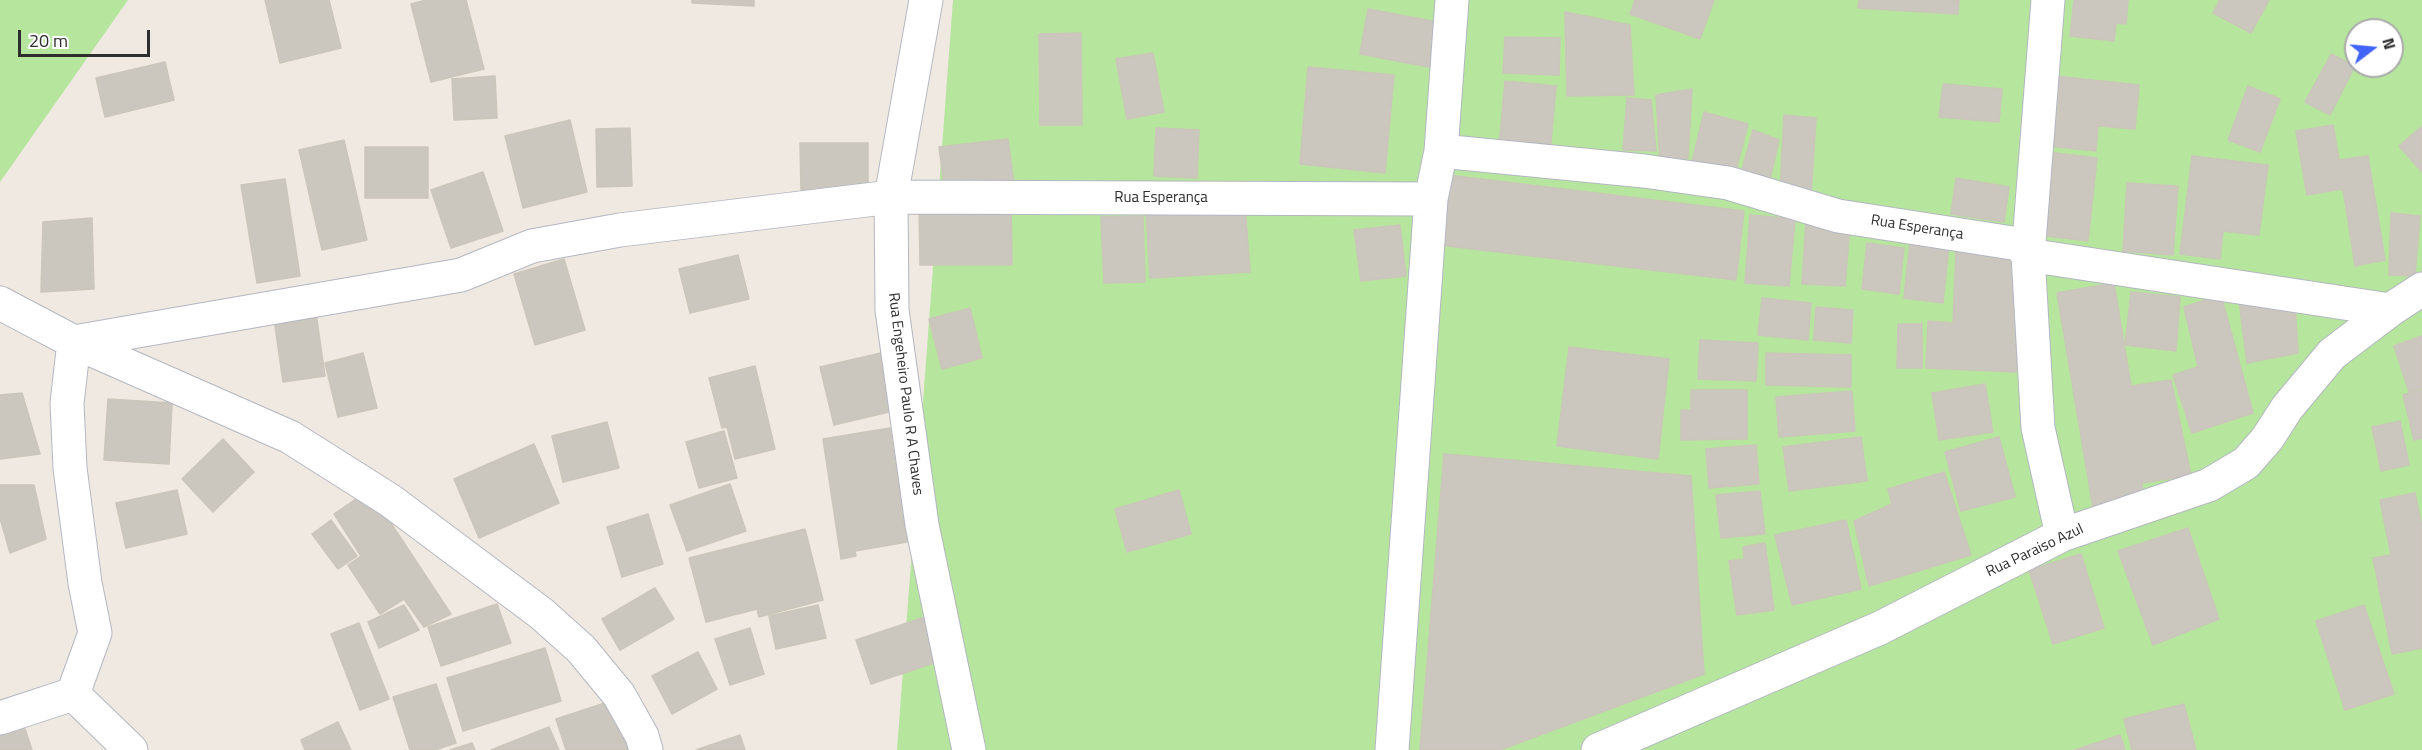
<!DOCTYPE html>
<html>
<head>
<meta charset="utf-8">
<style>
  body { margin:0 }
  #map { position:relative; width:2422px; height:750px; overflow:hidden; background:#efe9e1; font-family:"Titillium Web",sans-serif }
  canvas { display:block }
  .north { position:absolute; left:2344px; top:18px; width:60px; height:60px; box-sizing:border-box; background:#fff; border:2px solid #ababab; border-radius:50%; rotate:74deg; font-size:16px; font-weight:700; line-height:24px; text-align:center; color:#2e2e2e }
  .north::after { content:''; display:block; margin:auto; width:21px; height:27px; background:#4264fb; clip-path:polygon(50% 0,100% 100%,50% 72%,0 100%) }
  .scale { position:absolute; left:18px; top:30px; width:132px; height:27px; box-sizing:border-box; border:3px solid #2e2e2e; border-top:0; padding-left:8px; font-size:18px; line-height:21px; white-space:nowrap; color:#2e2e2e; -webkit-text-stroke:4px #fff; paint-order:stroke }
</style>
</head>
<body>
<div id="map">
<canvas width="2422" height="750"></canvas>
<div class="north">N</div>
<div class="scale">20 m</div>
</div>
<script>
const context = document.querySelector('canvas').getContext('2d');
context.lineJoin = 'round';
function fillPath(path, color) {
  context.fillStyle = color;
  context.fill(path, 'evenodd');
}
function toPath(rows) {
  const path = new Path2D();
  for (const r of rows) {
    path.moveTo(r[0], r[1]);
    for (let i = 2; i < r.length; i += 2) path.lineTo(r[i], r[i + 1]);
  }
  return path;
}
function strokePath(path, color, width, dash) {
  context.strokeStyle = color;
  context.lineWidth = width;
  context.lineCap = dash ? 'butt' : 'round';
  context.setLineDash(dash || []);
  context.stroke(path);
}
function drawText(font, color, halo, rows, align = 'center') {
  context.font = font + ' "Titillium Web",sans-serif';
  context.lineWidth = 4.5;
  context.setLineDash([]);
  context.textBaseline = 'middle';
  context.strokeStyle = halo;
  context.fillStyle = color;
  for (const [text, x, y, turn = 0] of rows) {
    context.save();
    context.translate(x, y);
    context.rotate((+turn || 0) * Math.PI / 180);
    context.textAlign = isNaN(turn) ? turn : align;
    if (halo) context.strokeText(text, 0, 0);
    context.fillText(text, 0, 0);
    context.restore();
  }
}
fillPath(toPath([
  [0,0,128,0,0,182],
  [953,0,2422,0,2422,750,897,750],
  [2356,30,2392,30,2392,66,2356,66]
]), '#b6e59e');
const building = toPath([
  [265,0,329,0,341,48,280,63,265,0],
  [426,0,466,0,484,69,431,82,411,4,426,0],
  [692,0,754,0,754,6,692,3,692,0],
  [1635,0,1714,0,1700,39,1630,14,1635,0],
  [1859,0,1959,0,1958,14,1858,8,1859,0],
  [2074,0,2128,0,2126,24,2116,23,2114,41,2070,36,2074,0],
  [2220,0,2269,0,2251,33,2213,13,2220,0],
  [1368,9,1438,22,1429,67,1360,54,1368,9],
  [1565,12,1630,25,1634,95,1567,96,1565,12],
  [1081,33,1082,125,1040,125,1039,34,1081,33],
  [1505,37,1560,38,1559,75,1503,73,1505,37],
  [1153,53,1164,112,1127,119,1116,59,1153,53],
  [2331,54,2355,66,2330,115,2305,102,2331,54],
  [165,62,174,100,105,117,96,78,165,62],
  [1308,67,1394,75,1385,173,1300,164,1308,67],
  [495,76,497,118,454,120,452,79,495,76],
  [2055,76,2139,85,2135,129,2098,126,2096,151,2047,146,2055,76],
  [1505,81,1556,86,1550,153,1499,148,1505,81],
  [1943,84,2002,89,1999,122,1939,117,1943,84],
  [2248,86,2280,99,2260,152,2228,140,2248,86],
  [1692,89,1688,158,1660,162,1656,95,1692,89],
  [1627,98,1651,100,1656,151,1623,150,1627,98],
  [1704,112,1748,124,1733,181,1690,170,1704,112],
  [1784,115,1816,118,1811,197,1780,195,1784,115],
  [570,120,587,192,523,208,505,136,570,120],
  [2333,125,2339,160,2368,156,2385,260,2355,266,2343,189,2307,195,2296,131,2333,125],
  [2422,126,2422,172,2399,146,2422,126],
  [630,128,632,186,597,187,596,129,630,128],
  [1156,128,1199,130,1197,178,1154,176,1156,128],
  [1753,130,1779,140,1767,192,1738,184,1753,130],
  [1008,139,1014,185,945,193,939,147,1008,139],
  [344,140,367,240,322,250,299,150,344,140],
  [800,143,868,143,868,189,801,190,800,143],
  [365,147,428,147,428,198,365,198,365,147],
  [2047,152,2097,158,2088,241,2038,235,2047,152],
  [2192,156,2268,165,2259,235,2223,231,2220,259,2180,254,2192,156],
  [483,172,503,231,451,248,431,190,483,172],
  [1448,175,1744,211,1736,280,1439,245,1448,175],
  [1956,178,2009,187,2004,222,1951,214,1956,178],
  [285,179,300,276,257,283,241,185,285,179],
  [2127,183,2178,186,2173,255,2123,251,2127,183],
  [1011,202,1012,265,920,265,919,204,1011,202],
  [1245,205,1250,272,1150,278,1146,212,1245,205],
  [2391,213,2420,216,2415,276,2389,275,2391,213],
  [1750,215,1795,219,1789,286,1745,283,1750,215],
  [1143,216,1145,282,1104,283,1101,217,1143,216],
  [92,218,94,289,41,292,43,222,92,218],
  [1806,222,1850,225,1845,286,1802,284,1806,222],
  [1400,225,1406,276,1361,281,1354,230,1400,225],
  [1910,240,1949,244,1943,303,1904,298,1910,240],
  [1867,243,1904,248,1899,294,1862,289,1867,243],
  [1956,251,2020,254,2016,372,1926,368,1928,321,1953,323,1956,251],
  [738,255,749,299,690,313,679,269,738,255],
  [564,259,585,330,535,345,514,274,564,259],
  [2114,283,2131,386,2171,380,2191,475,2142,483,2145,506,2094,514,2057,293,2114,283],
  [2131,292,2180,297,2176,351,2125,345,2131,292],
  [2221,295,2253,413,2192,433,2173,375,2198,367,2184,307,2221,295],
  [1762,298,1811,303,1808,340,1758,335,1762,298],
  [2239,301,2295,306,2298,353,2247,363,2239,301],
  [1816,307,1853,310,1851,343,1814,340,1816,307],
  [970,308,982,358,942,369,929,319,970,308],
  [316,313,325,376,283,382,274,319,316,313],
  [1898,324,1922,324,1922,368,1897,368,1898,324],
  [2422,336,2422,388,2409,392,2394,346,2422,336],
  [1700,340,1758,343,1756,381,1698,379,1700,340],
  [1569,347,1669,359,1658,459,1557,446,1569,347],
  [363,353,377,408,338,417,325,363,363,353],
  [881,353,893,411,834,425,820,367,881,353],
  [1766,353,1851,355,1851,387,1766,385,1766,353],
  [755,366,775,449,735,459,727,427,722,428,709,378,755,366],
  [1985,384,1993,432,1939,440,1932,393,1985,384],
  [1691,390,1747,390,1747,439,1681,440,1681,410,1691,410,1691,390],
  [2422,390,2422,438,2414,440,2403,395,2422,390],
  [1852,391,1855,431,1779,437,1776,397,1852,391],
  [22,393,40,454,0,459,0,395,22,393],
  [108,399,172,403,169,464,104,460,108,399],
  [2400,421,2409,465,2381,471,2372,427,2400,421],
  [607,422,619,468,563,482,552,436,607,422],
  [890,428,907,542,855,551,856,556,841,559,823,439,890,428],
  [724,431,737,478,699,488,686,442,724,431],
  [1861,437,1867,481,1789,491,1783,447,1861,437],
  [1999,437,2015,497,1961,511,1945,452,1999,437],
  [223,439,254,472,213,512,182,479,223,439],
  [534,444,559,503,479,538,454,479,534,444],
  [1756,445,1759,484,1709,488,1706,449,1756,445],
  [1444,454,1691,476,1704,674,1500,750,1420,750,1444,454],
  [1944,472,1971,555,1869,586,1854,521,1892,504,1888,489,1944,472],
  [730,484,746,531,687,551,670,505,730,484],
  [0,485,34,485,46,539,10,553,0,518,0,485],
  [177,490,187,534,126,548,116,503,177,490],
  [369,490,451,614,424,627,404,599,380,614,348,565,361,556,334,514,369,490],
  [1179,490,1191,534,1127,552,1115,509,1179,490],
  [1760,491,1765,534,1721,538,1716,495,1760,491],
  [2415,493,2422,527,2422,648,2392,654,2373,558,2391,555,2380,500,2415,493],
  [648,514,663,564,622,577,607,527,648,514],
  [331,520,357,556,338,569,312,534,331,520],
  [1846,520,1861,589,1792,605,1775,535,1846,520],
  [2188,528,2219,619,2153,645,2118,551,2188,528],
  [805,529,823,600,759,617,757,609,706,622,689,558,805,529],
  [1765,543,1774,610,1737,615,1729,561,1744,559,1743,547,1765,543],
  [2081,554,2104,628,2053,644,2029,570,2081,554],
  [655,588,674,619,620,650,602,619,655,588],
  [497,604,511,643,441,666,428,627,497,604],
  [404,605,419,630,379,648,368,622,404,605],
  [818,605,826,638,776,649,769,616,818,605],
  [2364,605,2394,694,2345,710,2316,621,2364,605],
  [928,616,943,660,871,684,856,640,928,616],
  [359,623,389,699,360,710,331,634,359,623],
  [750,628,764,674,730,685,715,639,750,628],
  [545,648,561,701,463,731,447,678,545,648],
  [698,652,717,689,672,714,652,676,698,652],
  [436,684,456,743,435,750,410,750,393,697,436,684],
  [617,699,634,750,566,750,556,719,617,699],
  [2184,704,2196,750,2132,750,2124,719,2184,704],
  [338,722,351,750,305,750,301,740,338,722],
  [23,723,32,750,0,750,0,731,23,723],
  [549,727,559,750,491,750,549,727],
  [740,735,745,750,696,750,740,735],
  [2120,735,2125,750,2075,750,2120,735],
  [472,743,475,750,450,750,472,743]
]);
fillPath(building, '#cbc7bf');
strokePath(building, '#cbc5ba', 1.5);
const street = toPath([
  [926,0,891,197,892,310,922,525,969,750],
  [2048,0,2028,255,2038,428,2062,535],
  [1441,151,1644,171,1728,183,1838,216,2019,244,2028,255,2390,310],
  [0,303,74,342,290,437,391,501,542,614,581,649,619,695,642,736,646,750],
  [73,694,131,750],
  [0,718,73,694,95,633,85,583,70,468,67,403,74,342,461,275,532,246,620,230,891,197,1431,199],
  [1392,750,1431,199,1441,151,1452,0],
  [1598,750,1880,628,2062,535,2209,485,2246,463,2267,439,2287,408,2332,354,2390,310,2422,289]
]);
strokePath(street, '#b4b7c1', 35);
strokePath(street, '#fff', 33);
drawText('15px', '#2e2e2e', '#fff', [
  ["Rua Esperança",1161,198],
  ["Rua Esperança",1917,228,9],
  ["Rua Engeheiro Paulo R A Chaves",905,394,83],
  ["Rua Paraiso Azul",2035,551,-25]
]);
</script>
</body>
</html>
